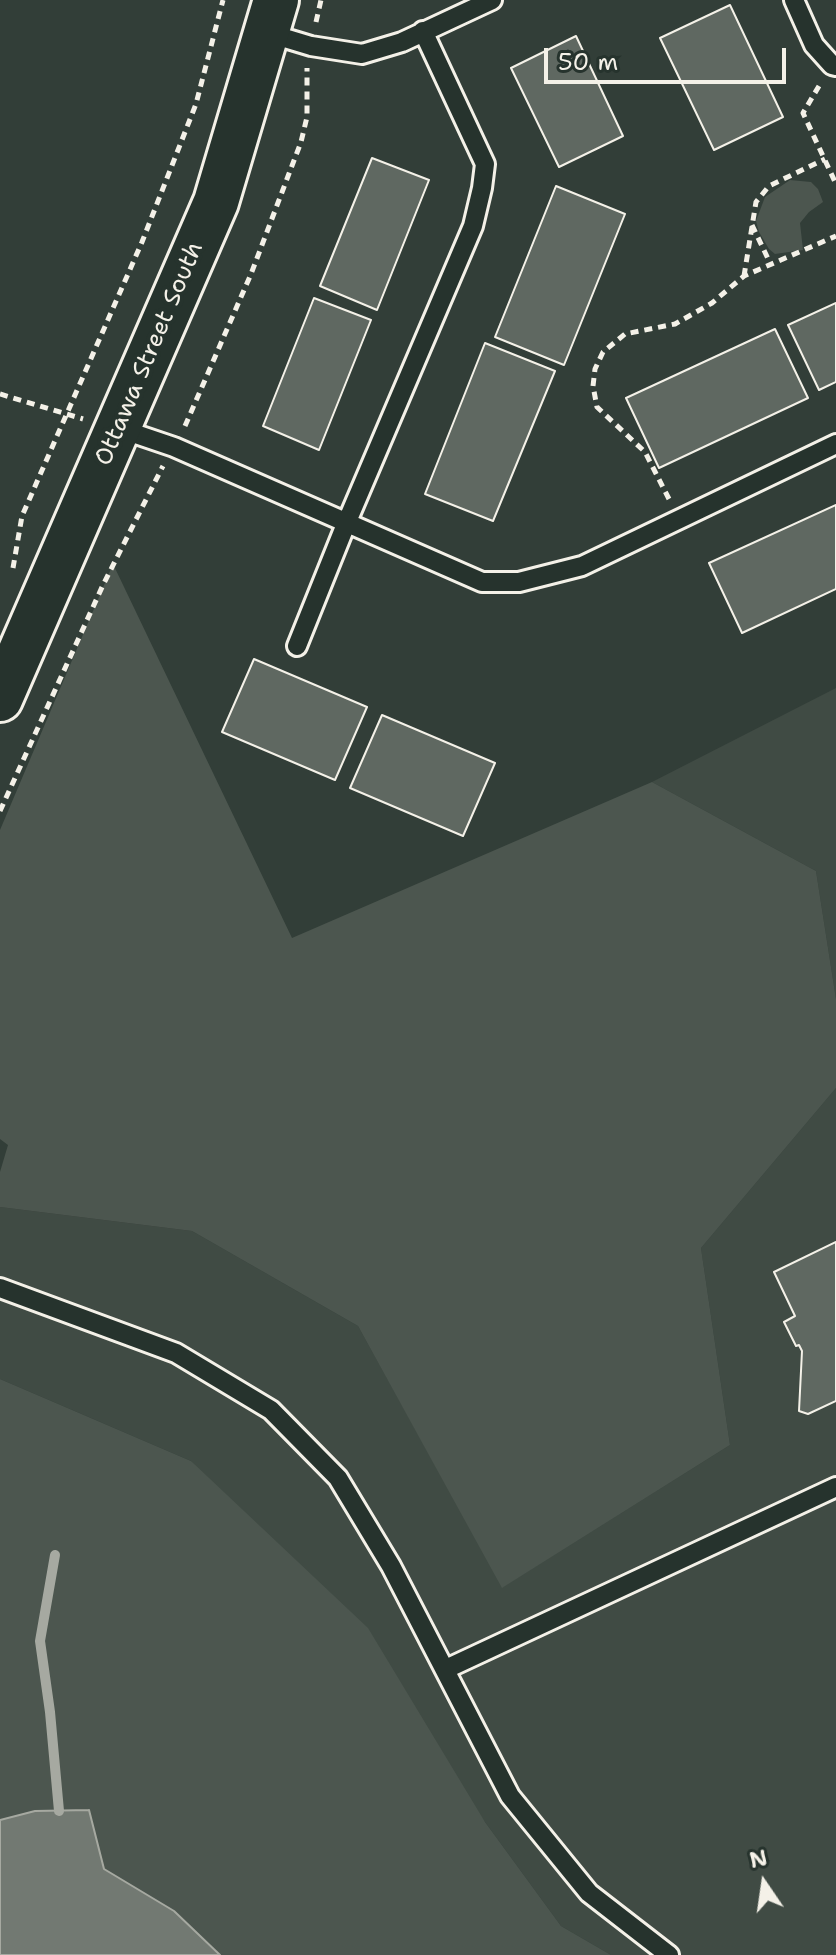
<!DOCTYPE html>
<html>
<head>
<meta charset="utf-8">
<style>
  body { margin:0 }
  #map { position:relative; width:836px; height:1955px; overflow:hidden; background:#323e38; font-family:"Shantell Sans",sans-serif }
  canvas { display:block }
  .north { position:absolute; left:724px; top:1843px; width:80px; height:80px; -webkit-text-stroke:6px #26332d; paint-order:stroke; rotate:347deg; font-size:22px; font-weight:700; line-height:32px; text-align:center; color:#f4f1e8 }
  .north::after { content:''; display:block; margin:auto; width:28px; height:36px; background:#f4f1e8; clip-path:polygon(50% 0,100% 100%,50% 72%,0 100%) }
  .scale { position:absolute; left:544px; top:48px; width:242px; height:36px; box-sizing:border-box; border:4px solid #f4f1e8; border-top:0; padding-left:10px; font-size:24px; line-height:28px; white-space:nowrap; color:#f4f1e8; -webkit-text-stroke:6px #26332d; paint-order:stroke }
</style>
</head>
<body>
<div id="map">
<canvas width="836" height="1955"></canvas>
<div class="north">N</div>
<div class="scale">50 m</div>
</div>
<script>
const context = document.querySelector('canvas').getContext('2d');
context.lineJoin = 'round';
function fillPath(path, color) {
  context.fillStyle = color;
  context.fill(path, 'evenodd');
}
function toPath(rows) {
  const path = new Path2D();
  for (const r of rows) {
    path.moveTo(r[0], r[1]);
    for (let i = 2; i < r.length; i += 2) path.lineTo(r[i], r[i + 1]);
  }
  return path;
}
function strokePath(path, color, width, dash) {
  context.strokeStyle = color;
  context.lineWidth = width;
  context.lineCap = dash ? 'butt' : 'round';
  context.setLineDash(dash || []);
  context.stroke(path);
}
function drawText(font, color, halo, rows, align = 'center') {
  context.font = font + ' "Shantell Sans",sans-serif';
  context.lineWidth = 8;
  context.setLineDash([]);
  context.textBaseline = 'middle';
  context.strokeStyle = halo;
  context.fillStyle = color;
  for (const [text, x, y, turn = 0] of rows) {
    context.save();
    context.translate(x, y);
    context.rotate((+turn || 0) * Math.PI / 180);
    context.textAlign = isNaN(turn) ? turn : align;
    if (halo) context.strokeText(text, 0, 0);
    context.fillText(text, 0, 0);
    context.restore();
  }
}
fillPath(toPath([
  [836,688,836,999,816,871,652,782],
  [836,1088,836,1955,611,1955,561,1926,485,1822,191,1461,0,1379,0,1207,192,1231,358,1326,503,1587,730,1445,701,1248]
]), '#404b44');
fillPath(toPath([
  [790,180,811,182,818,189,823,202,809,212,800,223,803,250,775,254,769,249,759,232,756,221,765,197],
  [113,564,292,938,652,782,816,871,836,999,836,1088,701,1248,730,1445,502,1588,358,1326,192,1231,0,1207,0,1172,8,1145,0,1139,0,830],
  [0,1379,191,1461,368,1628,485,1822,561,1926,611,1955,220,1955,174,1911,104,1869,35,1811,0,1820]
]), '#4c564f');
const water = toPath([
  [89,1810,104,1869,174,1911,220,1955,0,1955,0,1820,35,1811,89,1810]
]);
fillPath(water, '#727972');
strokePath(water, '#a6a9a1', 2);
strokePath(toPath([
  [55,1555,40,1641,50,1712,59,1811]
]), '#a6a9a1', 10);
const building = toPath([
  [730,5,783,117,714,150,660,38,730,5],
  [576,36,623,136,559,167,511,68,576,36],
  [372,158,429,180,377,310,320,286,372,158],
  [556,186,625,214,564,365,495,337,556,186],
  [314,298,371,320,319,450,263,426,314,298],
  [836,303,836,382,819,390,788,325,836,303],
  [775,329,808,398,659,468,626,398,775,329],
  [485,343,555,371,493,521,425,494,485,343],
  [836,505,836,589,742,633,709,563,836,505],
  [254,659,367,707,335,780,222,732,254,659],
  [382,715,495,763,463,836,350,788,382,715],
  [836,1242,836,1401,808,1414,799,1411,802,1351,799,1345,796,1346,784,1322,795,1316,774,1272,836,1242]
]);
fillPath(building, '#5f6861');
strokePath(building, '#f4f1e8', 2);
const service = toPath([
  [794,0,814,45,832,65,836,66],
  [268,33,311,46,362,54,402,42,492,0],
  [118,428,174,447,482,582,519,582,582,566,836,444],
  [297,646,346,524,473,226,482,188,485,164,423,31],
  [0,1288,176,1353,271,1410,338,1478,391,1566,510,1796,589,1893,669,1955],
  [446,1669,836,1487]
]);
const secondary = toPath([
  [0,699,216,202,276,0]
]);
strokePath(service, '#f4f1e8', 24);
strokePath(secondary, '#f4f1e8', 50);
strokePath(toPath([
  [316,22,321,0],
  [819,86,803,113,836,184],
  [752,225,771,265],
  [744,276,756,202,769,186,825,159],
  [0,394,83,419],
  [185,426,251,274,301,142,307,117,307,68],
  [669,499,645,452,597,407,593,386,595,369,603,352,625,334,675,324,712,303,744,276,836,236],
  [13,568,22,516,142,242,196,104,223,0],
  [0,811,103,585,163,466]
]), '#f4f1e8', 5, [8, 6]);
strokePath(service, '#26332d', 18);
strokePath(secondary, '#26332d', 44);
drawText('24px', '#f4f1e8', '#26332d', [
  ["Ottawa Street South",150,354,-67]
]);
</script>
</body>
</html>
